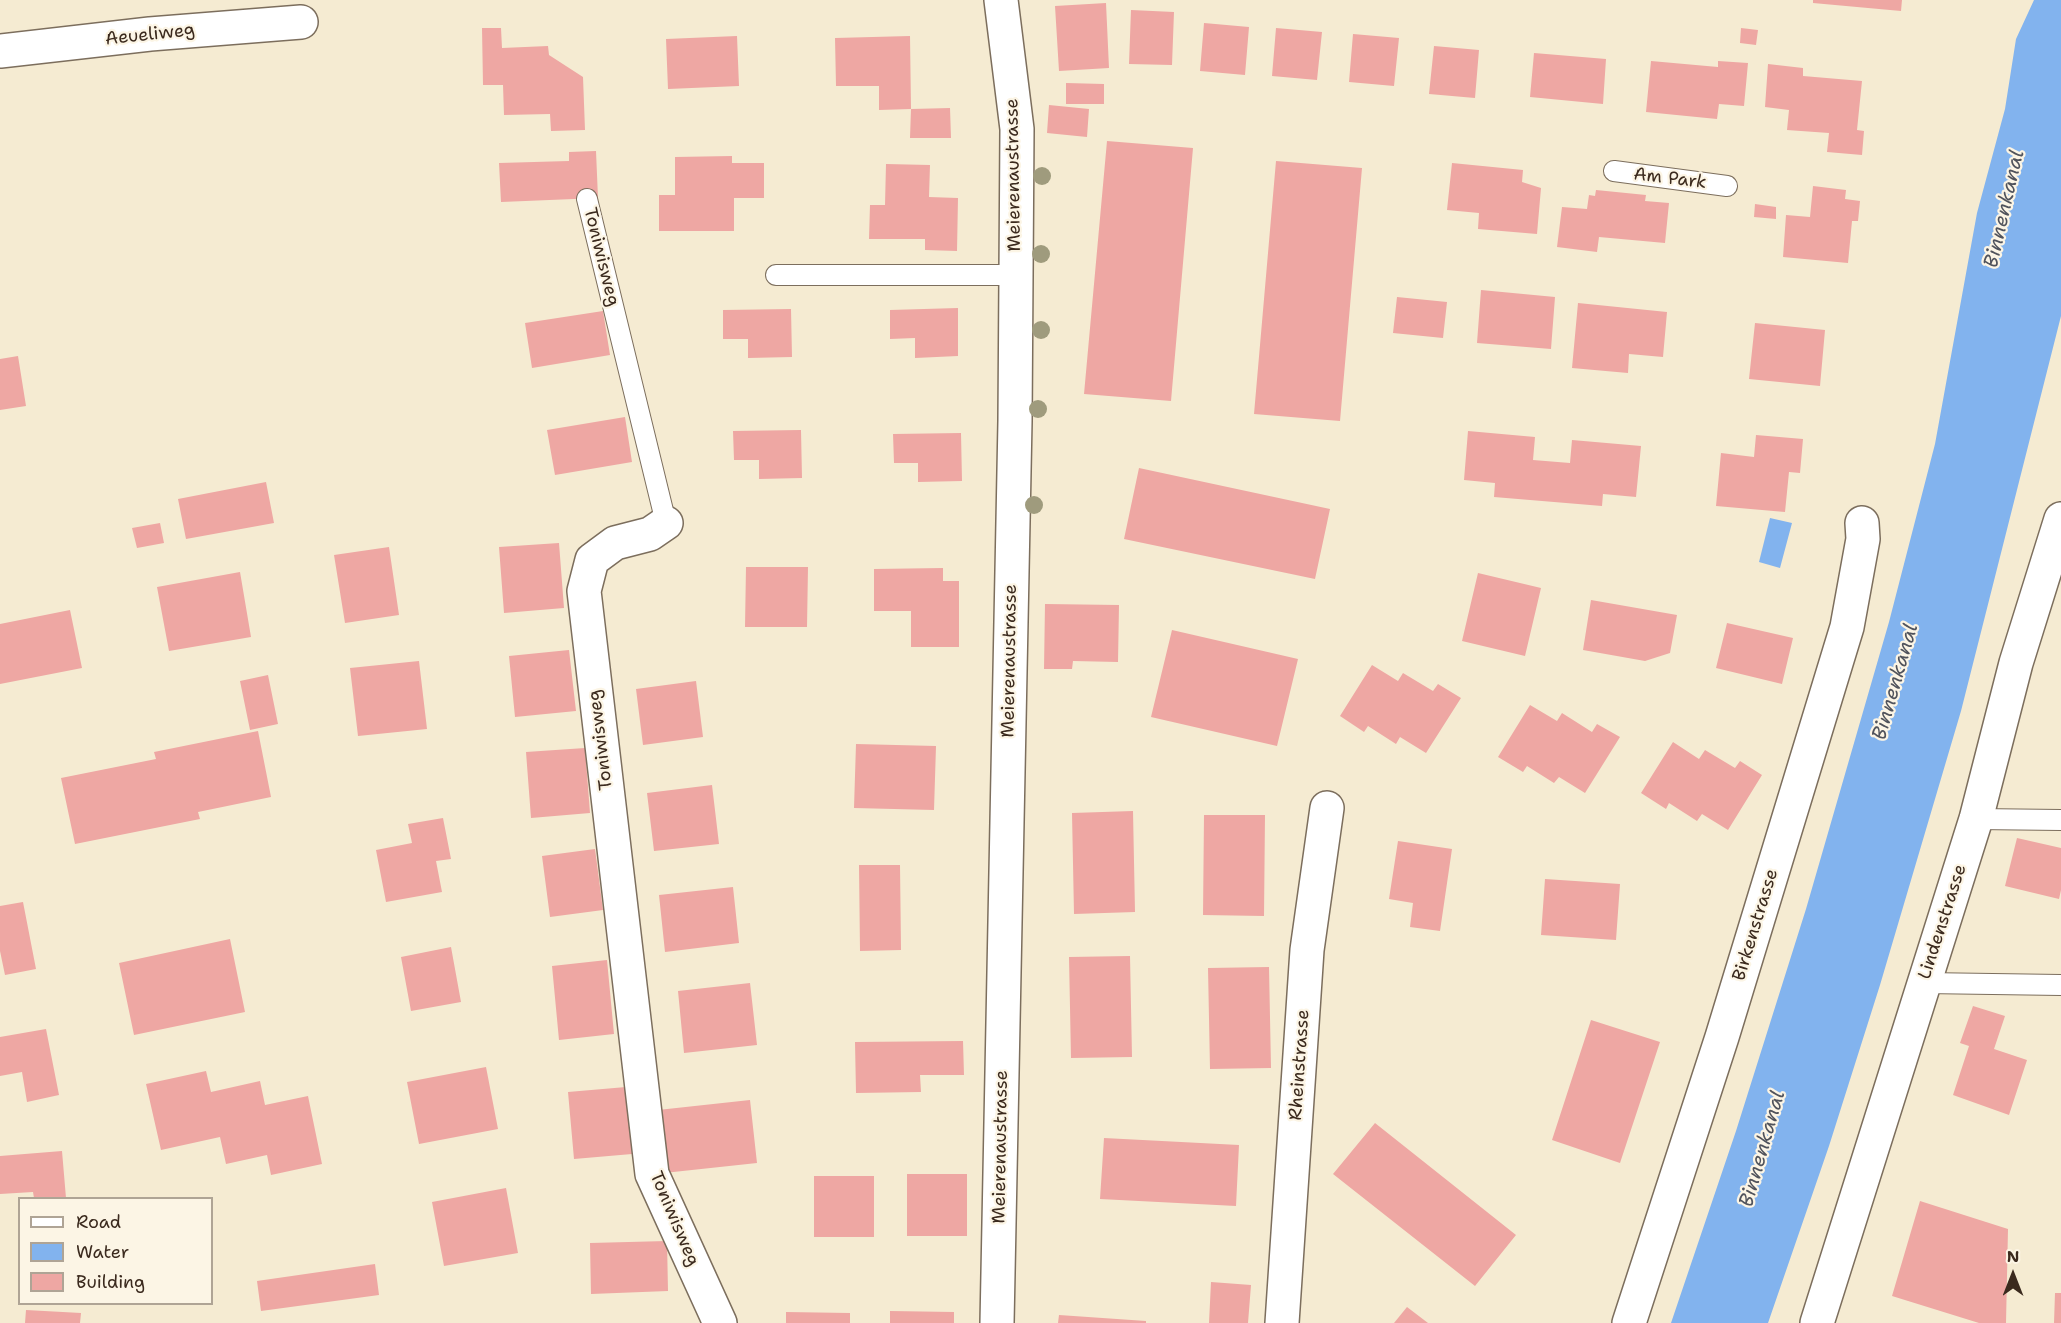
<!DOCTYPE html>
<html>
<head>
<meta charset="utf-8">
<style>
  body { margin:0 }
  #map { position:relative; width:2061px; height:1323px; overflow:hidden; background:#f5ebd2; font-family:"Shantell Sans",sans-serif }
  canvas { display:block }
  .legend { position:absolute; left:18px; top:1197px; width:195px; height:108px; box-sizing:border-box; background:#fcf5e5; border:2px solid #afa495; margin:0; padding:8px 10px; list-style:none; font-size:18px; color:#3b2a1e }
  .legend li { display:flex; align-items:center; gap:12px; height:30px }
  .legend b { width:30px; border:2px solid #afa495 }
  .north { position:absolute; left:1983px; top:1245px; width:60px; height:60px; -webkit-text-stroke:4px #fcf5e5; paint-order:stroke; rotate:0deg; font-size:16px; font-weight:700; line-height:24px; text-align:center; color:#3b2a1e }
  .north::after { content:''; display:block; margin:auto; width:21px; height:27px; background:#3b2a1e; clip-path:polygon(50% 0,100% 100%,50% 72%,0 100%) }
</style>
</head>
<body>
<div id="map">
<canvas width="2061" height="1323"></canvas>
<ul class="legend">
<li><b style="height:8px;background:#fff"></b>Road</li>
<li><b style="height:16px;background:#82b3ee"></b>Water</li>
<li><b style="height:16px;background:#eea7a3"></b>Building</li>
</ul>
<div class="north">N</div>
</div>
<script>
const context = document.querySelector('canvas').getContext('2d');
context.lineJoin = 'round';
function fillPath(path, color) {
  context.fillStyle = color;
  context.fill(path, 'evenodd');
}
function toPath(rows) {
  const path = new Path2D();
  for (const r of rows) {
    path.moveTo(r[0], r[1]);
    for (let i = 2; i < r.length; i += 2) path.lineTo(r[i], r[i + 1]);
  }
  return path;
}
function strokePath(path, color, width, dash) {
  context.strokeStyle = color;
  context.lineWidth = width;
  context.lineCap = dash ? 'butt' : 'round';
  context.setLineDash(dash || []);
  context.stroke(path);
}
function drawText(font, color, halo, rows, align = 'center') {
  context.font = font + ' "Shantell Sans",sans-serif';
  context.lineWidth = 4.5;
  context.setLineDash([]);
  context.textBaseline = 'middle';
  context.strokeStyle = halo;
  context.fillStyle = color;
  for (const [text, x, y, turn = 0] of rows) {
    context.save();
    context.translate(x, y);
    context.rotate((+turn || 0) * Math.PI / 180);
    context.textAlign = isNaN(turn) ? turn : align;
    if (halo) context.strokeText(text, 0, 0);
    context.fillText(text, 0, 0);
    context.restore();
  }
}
fillPath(toPath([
  [2034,0,2061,0,2061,316,1961,711,1880,985,1829,1146,1768,1323,1671,1323,1736,1131,1806,909,1889,622,1935,444,1977,213,2005,109,2016,39],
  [1770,518,1792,523,1780,568,1759,562]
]), '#82b3ee');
fillPath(toPath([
  [1813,0,1902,0,1901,11,1813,3],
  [1106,3,1109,68,1059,71,1055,6],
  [1131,10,1174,12,1172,65,1129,64],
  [1204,23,1249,27,1245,75,1200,71],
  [482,28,501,28,502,48,548,46,549,55,583,77,585,130,551,131,550,114,504,115,503,85,483,85],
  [1276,28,1322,32,1317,80,1272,76],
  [1741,28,1758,30,1756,45,1740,43],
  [1353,34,1399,38,1394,86,1349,82],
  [737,36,739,86,668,89,666,39],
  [910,36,911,109,879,110,879,86,836,86,835,38],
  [1434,46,1479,50,1475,98,1429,94],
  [1534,53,1606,59,1603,104,1530,97],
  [1651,61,1718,67,1718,61,1748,63,1744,106,1719,104,1717,119,1646,112],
  [1768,64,1803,68,1803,76,1862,81,1857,130,1864,131,1862,155,1827,152,1829,133,1787,130,1789,110,1765,107],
  [1066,83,1104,84,1104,104,1066,104],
  [1049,105,1089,109,1087,137,1047,133],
  [950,108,951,138,910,138,911,109],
  [1107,141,1193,148,1171,401,1084,394],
  [596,151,598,198,501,202,499,163,569,161,569,152],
  [732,156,732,163,764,163,764,198,734,198,734,231,659,231,659,195,675,195,675,157],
  [1276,161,1362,168,1340,421,1254,414],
  [1452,163,1523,170,1522,182,1541,188,1537,234,1478,229,1479,213,1447,210],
  [886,164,930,165,929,197,958,198,957,251,925,250,925,239,869,239,870,205,885,205],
  [1813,186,1846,190,1845,199,1860,201,1858,221,1852,221,1848,263,1783,257,1786,215,1810,217],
  [1596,190,1646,195,1645,201,1669,203,1665,243,1599,237,1597,252,1557,247,1562,207,1587,209,1589,195,1595,196],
  [1755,204,1776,207,1776,219,1754,217],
  [1481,290,1555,297,1551,349,1477,343],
  [1397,297,1447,302,1443,338,1393,333],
  [1578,303,1667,312,1663,357,1629,354,1628,373,1572,368],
  [958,308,958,356,915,358,915,338,890,339,890,310],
  [791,309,792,357,748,358,748,339,723,339,723,310],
  [603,311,610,355,532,368,525,323],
  [1755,323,1825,330,1820,386,1749,379],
  [18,356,26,406,0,410,0,359],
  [625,417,632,462,555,475,547,430],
  [801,430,802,478,759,479,759,460,734,460,733,431],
  [1468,431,1535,437,1533,460,1570,463,1572,440,1641,446,1636,497,1603,494,1602,506,1494,497,1495,483,1464,480],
  [961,433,962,481,918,482,918,463,894,463,893,434],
  [1756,435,1803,439,1800,473,1789,472,1785,512,1716,506,1721,453,1754,457],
  [1139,468,1330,509,1315,579,1124,539],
  [266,482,274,523,186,539,178,499],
  [160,523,164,543,137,548,132,528],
  [559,543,564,608,504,613,499,547],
  [389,547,399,615,345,623,334,555],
  [746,567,808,567,807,627,745,627],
  [943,568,943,581,959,581,959,647,911,647,911,611,874,611,874,569],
  [240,572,251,637,169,651,157,587],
  [1478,573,1541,588,1525,656,1462,641],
  [1591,600,1677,615,1670,653,1645,661,1583,650],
  [1045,604,1119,605,1118,662,1073,661,1072,669,1044,669],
  [70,610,82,668,0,684,0,624],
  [1727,623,1793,638,1782,684,1716,668],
  [1172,630,1298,659,1277,746,1151,717],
  [569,650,576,711,515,717,509,656],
  [419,661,427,729,358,736,350,668],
  [1372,665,1398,681,1403,673,1433,691,1438,684,1461,698,1426,753,1400,737,1396,744,1368,726,1364,732,1340,716],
  [268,675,278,724,250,730,240,681],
  [696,681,703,737,643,745,636,689],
  [1530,705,1557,721,1562,713,1592,732,1597,724,1620,737,1585,793,1559,777,1554,783,1527,766,1523,772,1498,757],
  [258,731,271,797,198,812,200,819,75,844,61,778,156,759,154,752],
  [1673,742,1699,759,1705,750,1735,768,1740,761,1762,775,1728,830,1702,814,1697,821,1669,803,1666,809,1641,793],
  [856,744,936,746,934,810,854,808],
  [585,748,590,813,531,818,526,752],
  [712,785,719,844,654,851,647,793],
  [1133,811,1135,912,1074,914,1072,813],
  [1204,815,1265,815,1264,916,1203,915],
  [443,818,451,859,436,861,442,892,386,902,376,850,412,843,408,824],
  [2017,838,2061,848,2061,890,2059,899,2005,886],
  [1398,841,1452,849,1440,931,1410,927,1413,903,1389,899],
  [595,849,603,910,550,917,542,856],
  [859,865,900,865,901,950,860,951],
  [1545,879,1620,884,1616,940,1541,935],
  [733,887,739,943,665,952,659,895],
  [23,902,36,969,5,975,0,951,0,906],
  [230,939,245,1012,134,1035,119,963],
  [451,947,461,1002,411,1011,401,957],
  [1130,956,1132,1057,1071,1058,1069,957],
  [607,960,614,1034,559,1040,552,966],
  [1269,967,1271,1068,1210,1069,1208,968],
  [750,983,757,1045,684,1053,678,991],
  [1973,1006,2005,1016,1994,1049,2027,1060,2009,1115,1953,1095,1969,1046,1960,1043],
  [1591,1020,1660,1042,1620,1163,1552,1140],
  [46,1029,59,1095,27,1102,22,1072,0,1076,0,1037],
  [963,1041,964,1075,920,1075,921,1092,856,1093,855,1042],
  [486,1067,498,1129,419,1144,407,1082],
  [206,1071,211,1092,260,1081,265,1105,308,1096,322,1164,271,1175,267,1155,226,1164,220,1137,161,1150,146,1084],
  [626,1087,632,1154,574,1159,568,1092],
  [750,1100,757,1163,664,1173,658,1110],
  [1375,1123,1516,1235,1475,1286,1333,1174],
  [1104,1138,1239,1145,1236,1206,1100,1199],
  [62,1151,66,1198,34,1198,33,1192,0,1194,0,1156],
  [907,1174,967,1174,967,1236,907,1236],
  [814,1176,874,1176,874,1237,814,1237],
  [506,1188,518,1253,444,1266,432,1202],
  [1920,1201,2008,1229,2006,1323,1979,1323,1892,1296],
  [667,1241,668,1291,591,1294,590,1243],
  [375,1264,379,1295,261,1311,257,1281],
  [1211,1282,1251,1285,1248,1323,1209,1323],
  [2055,1293,2061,1293,2061,1323,2054,1323],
  [1407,1307,1428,1323,1394,1323],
  [26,1310,81,1313,80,1323,25,1323],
  [890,1311,954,1312,954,1323,890,1323],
  [786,1312,850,1313,850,1323,786,1323],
  [1059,1315,1146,1321,1146,1323,1058,1323]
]), '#eea7a3');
const lane = toPath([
  [1614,171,1727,186],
  [587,199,666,523],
  [776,275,1016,275],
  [1976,819,2061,820],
  [1924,983,2061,985]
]);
const street = toPath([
  [0,51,150,34,301,22],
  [666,523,650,534,615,543,592,560,584,591,652,1174,720,1323],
  [997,1323,1015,421,1017,129,1001,0],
  [1282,1323,1307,950,1327,808],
  [1629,1323,1722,1037,1847,627,1863,539,1862,523],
  [1817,1323,1976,819,2016,663,2061,519]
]);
strokePath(lane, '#7c6e5d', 22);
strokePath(street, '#7c6e5d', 36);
strokePath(lane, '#fff', 20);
strokePath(street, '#fff', 33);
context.fillStyle = '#9f9b7d';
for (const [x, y] of [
  [1042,176],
  [1041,254],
  [1041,330],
  [1038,409],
  [1034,505]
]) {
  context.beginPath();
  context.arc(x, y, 9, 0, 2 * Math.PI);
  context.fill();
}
drawText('18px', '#3b2a1e', '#fcf5e5', [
  ["Aeueliweg",150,35,-6],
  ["Meierenaustrasse",1014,175,-91],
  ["Am Park",1670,179,7],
  ["Toniwisweg",601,257,76],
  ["Meierenaustrasse",1010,661,-89],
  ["Toniwisweg",601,740,-97],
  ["Lindenstrasse",1943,922,-72],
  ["Birkenstrasse",1756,925,-73],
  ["Rheinstrasse",1300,1065,-86],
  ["Meierenaustrasse",1001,1147,-89],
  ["Toniwisweg",674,1219,67]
]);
drawText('italic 20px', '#50535c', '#fcf5e5', [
  ["Binnenkanal",2005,209,-77],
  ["Binnenkanal",1896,682,-74],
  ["Binnenkanal",1763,1149,-74]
]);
</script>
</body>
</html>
